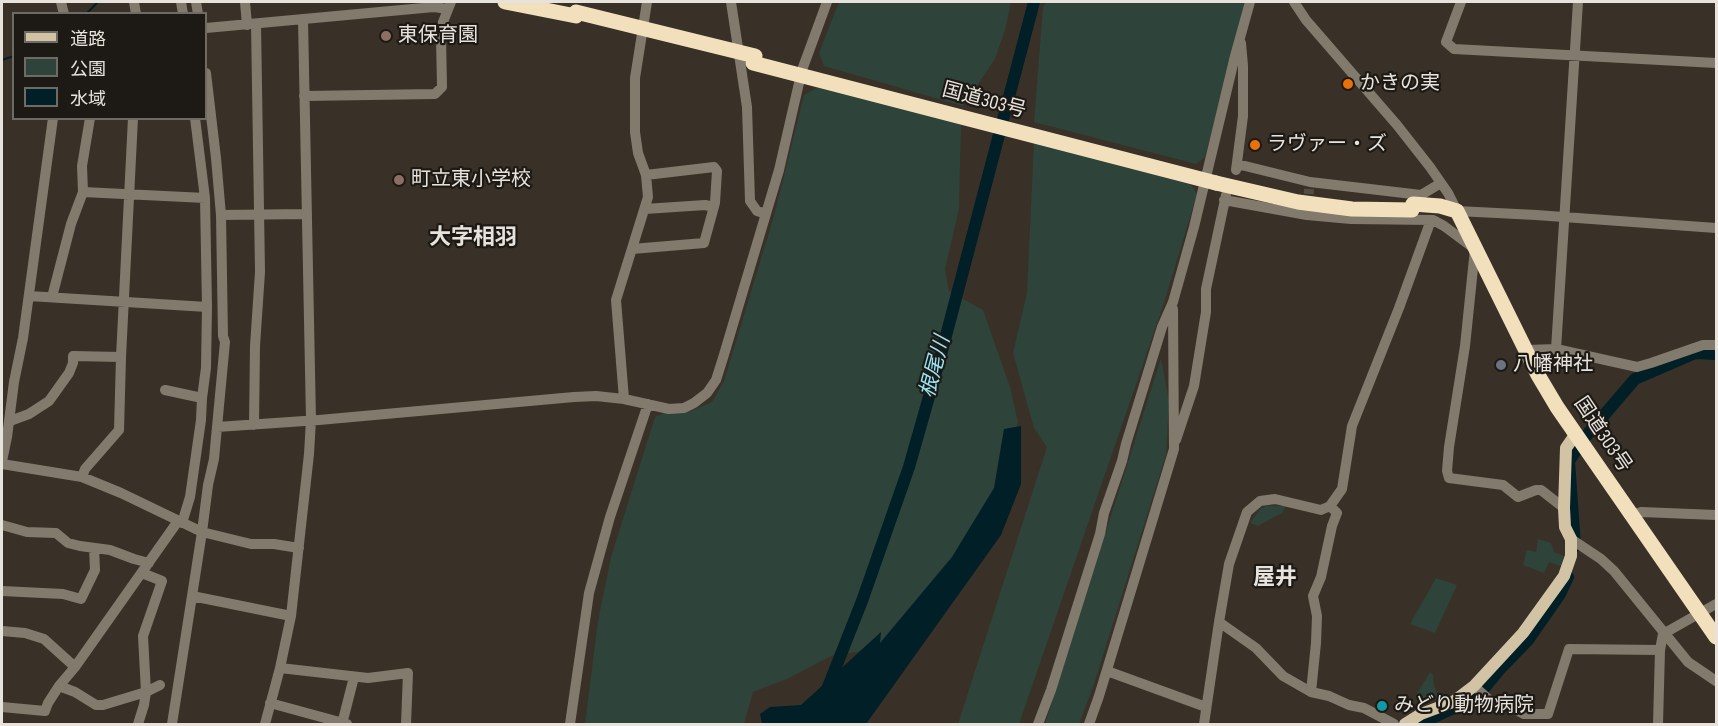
<!DOCTYPE html>
<html>
<head>
<meta charset="utf-8">
<style>
  body { margin:0 }
  #map { position:relative; width:1718px; height:726px; overflow:hidden; background:#393127; font-family:"Sofia Sans Condensed","Noto Sans JP",sans-serif }
  canvas { display:block }
  .frame { position:absolute; inset:0; border:3px solid #e7e2db; pointer-events:none }
  .legend { position:absolute; left:12px; top:12px; width:195px; height:108px; box-sizing:border-box; background:#1d1a15; border:2px solid #6e6a64; margin:0; padding:8px 10px; list-style:none; font-size:18px; color:#e7e2db }
  .legend li { display:flex; align-items:center; gap:12px; height:30px }
  .legend b { width:30px; border:2px solid #6e6a64 }
</style>
</head>
<body>
<div id="map">
<canvas width="1718" height="726"></canvas>
<div class="frame"></div>
<ul class="legend">
<li><b style="height:8px;background:#d2c3a5"></b>道路</li>
<li><b style="height:16px;background:#2e4339"></b>公園</li>
<li><b style="height:16px;background:#001f26"></b>水域</li>
</ul>
</div>
<script>
const context = document.querySelector('canvas').getContext('2d');
context.lineJoin = 'round';
function fillPath(path, color) {
  context.fillStyle = color;
  context.fill(path, 'evenodd');
}
function toPath(rows) {
  const path = new Path2D();
  for (const r of rows) {
    path.moveTo(r[0], r[1]);
    for (let i = 2; i < r.length; i += 2) path.lineTo(r[i], r[i + 1]);
  }
  return path;
}
function strokePath(path, color, width, dash) {
  context.strokeStyle = color;
  context.lineWidth = width;
  context.lineCap = dash ? 'butt' : 'round';
  context.setLineDash(dash || []);
  context.stroke(path);
}
function drawText(font, color, halo, rows, align = 'center') {
  context.font = font + ' "Sofia Sans Condensed","Noto Sans JP",sans-serif';
  context.lineWidth = 4.5;
  context.setLineDash([]);
  context.textBaseline = 'middle';
  context.strokeStyle = halo;
  context.fillStyle = color;
  for (const [text, x, y, turn = 0] of rows) {
    context.save();
    context.translate(x, y);
    context.rotate((+turn || 0) * Math.PI / 180);
    context.textAlign = isNaN(turn) ? turn : align;
    if (halo) context.strokeText(text, 0, 0);
    context.fillText(text, 0, 0);
    context.restore();
  }
}
fillPath(toPath([
  [839,2,1011,2,1005,30,995,59,963,106,824,66,819,53],
  [1047,2,1246,2,1205,157,1196,164,1034,122,1043,7],
  [818,87,961,122,959,209,945,269,949,291,983,310,1010,387,1018,422,995,504,893,646,831,656,789,678,753,692,744,724,585,724,598,621,611,557,655,417,664,413,686,413,712,402,724,381,774,216,804,95],
  [1034,141,1190,183,1197,194,1164,303,1019,724,958,724,1047,447,1034,428,1013,353,1027,293],
  [1161,358,1169,401,1166,455,1094,684,1079,724,1045,724],
  [1266,506,1286,506,1282,513,1258,526,1250,523,1260,509],
  [1538,539,1551,543,1554,552,1564,556,1561,566,1549,562,1544,573,1523,565,1527,550,1536,552],
  [1436,578,1457,585,1435,633,1410,624],
  [1430,672,1433,675,1434,686,1438,697,1422,705,1415,697]
]), '#2e4339');
fillPath(toPath([
  [1021,426,1021,484,1001,535,866,724,804,724,803,723,801,724,762,724,760,714,770,707,801,705,881,632,880,643,952,557,994,488,1004,429]
]), '#001f26');
strokePath(toPath([
  [86,14,98,2],
  [2,60,14,56]
]), '#001f26', 2);
strokePath(toPath([
  [1575,546,1569,461,1586,436,1635,379,1695,353,1716,354],
  [826,692,862,601,909,467,942,351,1034,2],
  [1419,724,1477,697,1500,669,1528,640,1560,594,1568,577]
]), '#001f26', 12);
strokePath(toPath([
  [1308,209,1309,189]
]), '#534c42', 10, [10, 5]);
strokePath(toPath([
  [61,2,64,14],
  [134,2,136,14],
  [181,2,183,14],
  [196,2,198,14],
  [245,2,247,25],
  [731,2,747,107,750,201,757,211,766,214],
  [1294,2,1306,20,1397,125,1430,167,1448,193,1457,211,1536,215,1716,228],
  [1461,2,1446,42,1454,49,1716,63],
  [206,28,434,7,448,9],
  [206,73,216,158,221,215],
  [304,96,435,94,442,87,441,37,443,22,451,2],
  [195,118,205,198,207,307],
  [1237,164,1310,182,1421,195,1441,183],
  [1236,170,1243,116,1243,66,1241,43],
  [83,192,205,198],
  [1224,200,1307,215,1351,219,1433,220,1444,226,1475,249,1465,346,1449,447,1447,471,1449,478,1503,485,1518,497,1536,490,1541,490,1564,508],
  [645,209,705,205,714,207],
  [632,249,704,243,715,203,717,171,714,167,646,175],
  [29,296,207,307,206,368,202,398],
  [52,297,71,224,83,192,82,166,90,118],
  [1556,349,1578,2],
  [1527,350,1556,349,1637,367,1651,363,1703,345,1716,345],
  [165,390,202,398,201,420,190,497,182,523],
  [624,399,616,300,648,197,646,175,638,153,635,132,635,78,647,2],
  [10,421,29,414,49,401,69,373,73,363,73,356,121,357],
  [254,425,255,346,260,272,256,24],
  [217,427,225,342,223,336,221,215,307,214],
  [1176,440,1194,386,1206,312,1206,289,1226,195],
  [2,461,7,437,14,382,23,338,53,118],
  [2,464,82,477,121,493,202,532,251,544,274,544,299,548],
  [82,477,85,469,119,430,121,357,133,118],
  [1631,515,1641,512,1716,515],
  [2,525,27,532,56,533,68,543,80,546,110,550,134,559,149,563],
  [1571,539,1601,559,1614,571,1688,662,1716,681],
  [142,573,162,581,143,636,146,692,160,685],
  [2,591,63,594,81,599,95,570,94,548],
  [192,596,291,616],
  [1219,622,1256,648,1283,676,1311,692,1329,696,1349,705,1364,708,1394,724],
  [2,631,25,633,44,639,75,667],
  [280,668,368,678,408,673,406,724],
  [1107,671,1206,707],
  [59,686,75,692,96,705,103,705,146,692,144,705,138,724],
  [1474,686,1497,707,1505,704,1524,714,1548,714,1569,649,1660,650],
  [1311,692,1316,643,1317,616,1313,596,1321,577,1332,526,1337,513,1330,506],
  [270,703,347,724],
  [2,707,45,711,48,703,59,686,75,667,178,521],
  [172,724,202,532,208,485,214,459,217,427,319,420,574,397,596,396,624,399,669,409,684,408,694,403,707,393,716,380,723,358,779,170,802,70,827,2],
  [265,724,280,668,291,616,309,454,311,420,303,19],
  [342,724,354,677],
  [570,724,589,593,610,517,648,404],
  [1038,724,1051,690,1100,534,1104,513,1122,461,1126,444,1162,327,1173,302,1194,227,1235,56,1250,2],
  [1089,724,1099,696,1174,449,1173,309],
  [1204,724,1219,622,1229,564,1247,512,1260,501,1275,499,1321,510,1330,506,1342,489,1352,426,1399,308,1431,220],
  [1658,724,1660,650,1663,634,1716,604]
]), '#827b6d', 10);
strokePath(toPath([
  [1405,724,1421,714,1453,702,1474,686,1523,633,1564,576,1571,556,1571,539,1565,527,1564,508,1566,448,1575,435]
]), '#d2c3a5', 12);
strokePath(toPath([
  [505,2,576,16],
  [753,63,1216,183],
  [1413,204,1440,206,1457,211,1538,375,1557,407,1716,637]
]), '#f2e0bc', 15);
strokePath(toPath([
  [576,12,755,56],
  [1216,183,1298,202,1352,209,1412,210]
]), '#f2e0bc', 15);
for (const [x, y, r, color] of [
  [386,36,6,"#8d6e63"],
  [1348,84,6,"#e8710a"],
  [1255,145,6,"#e8710a"],
  [399,180,6,"#8d6e63"],
  [1501,365,6,"#6b7280"],
  [1382,706,6,"#0f9aa8"]
]) {
  const dot = new Path2D();
  dot.arc(x, y, r, 0, 2 * Math.PI);
  context.fillStyle = color;
  context.fill(dot);
  strokePath(dot, '#1d1a15', 2);
}
drawText('20px', '#e7e2db', '#1d1a15', [
  ["東保育園",398,36],
  ["かきの実",1360,84],
  ["ラヴァー・ズ",1267,145],
  ["町立東小学校",411,180],
  ["八幡神社",1513,365],
  ["みどり動物病院",1394,706]
], 'left');
drawText('20px', '#e7e2db', '#1d1a15', [
  ["国道303号",984,101,15],
  ["国道303号",1602,435,56]
]);
drawText('italic 21px', '#95e5f6', '#1d1a15', [
  ["根尾川",936,367,-75]
]);
drawText('bold 22px', '#e7e2db', '#1d1a15', [
  ["大字相羽",473,238],
  ["屋井",1275,578]
]);
</script>
</body>
</html>
